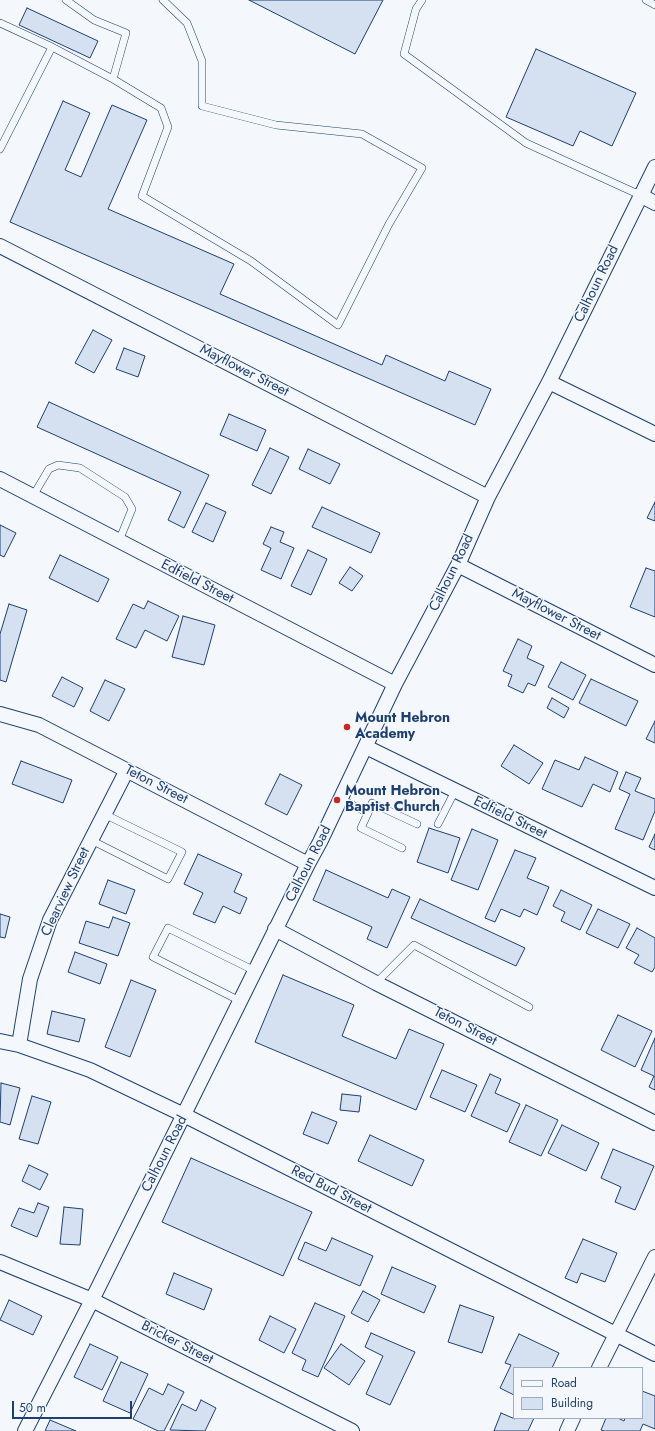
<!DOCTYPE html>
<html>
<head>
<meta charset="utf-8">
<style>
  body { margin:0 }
  #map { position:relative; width:655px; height:1431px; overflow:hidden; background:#f4f7fb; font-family:Jost,sans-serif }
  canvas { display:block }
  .legend { position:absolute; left:513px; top:1367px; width:130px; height:52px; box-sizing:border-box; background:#f4f7fb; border:1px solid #9eadc5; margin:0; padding:5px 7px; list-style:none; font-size:12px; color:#1d3f73 }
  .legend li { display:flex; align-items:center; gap:8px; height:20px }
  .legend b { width:20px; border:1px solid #9eadc5 }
  .scale { position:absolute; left:12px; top:1401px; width:120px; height:18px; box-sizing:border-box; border:2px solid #1d3f73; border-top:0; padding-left:5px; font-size:12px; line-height:14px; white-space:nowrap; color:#1d3f73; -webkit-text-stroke:3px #f4f7fb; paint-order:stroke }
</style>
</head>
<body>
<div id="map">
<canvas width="655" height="1431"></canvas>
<ul class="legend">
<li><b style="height:5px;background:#f4f7fb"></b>Road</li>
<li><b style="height:11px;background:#d5e0f0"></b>Building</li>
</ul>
<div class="scale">50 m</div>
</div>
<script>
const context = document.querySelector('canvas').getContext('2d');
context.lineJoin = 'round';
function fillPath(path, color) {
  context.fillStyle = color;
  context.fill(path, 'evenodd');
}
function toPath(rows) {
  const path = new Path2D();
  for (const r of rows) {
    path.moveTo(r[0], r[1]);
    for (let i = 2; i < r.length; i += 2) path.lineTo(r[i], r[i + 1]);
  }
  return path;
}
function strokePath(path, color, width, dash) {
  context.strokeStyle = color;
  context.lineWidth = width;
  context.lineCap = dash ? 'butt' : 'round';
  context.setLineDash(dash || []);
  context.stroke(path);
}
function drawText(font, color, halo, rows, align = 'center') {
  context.font = font + ' Jost,sans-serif';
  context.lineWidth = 3;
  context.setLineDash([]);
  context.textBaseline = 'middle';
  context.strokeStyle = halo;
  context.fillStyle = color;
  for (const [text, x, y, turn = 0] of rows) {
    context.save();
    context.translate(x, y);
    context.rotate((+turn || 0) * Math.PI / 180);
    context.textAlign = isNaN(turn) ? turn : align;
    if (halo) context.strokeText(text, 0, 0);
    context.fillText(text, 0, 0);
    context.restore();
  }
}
const building = toPath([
  [249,0,383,0,355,54,249,0],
  [27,8,98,41,90,58,19,25,27,8],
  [536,49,636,93,612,146,580,131,573,146,506,117,536,49],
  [63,101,90,113,65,170,81,177,112,105,147,120,108,209,234,264,220,294,382,365,386,355,445,381,449,371,491,389,475,425,10,222,63,101],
  [93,330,112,340,94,373,75,363,93,330],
  [124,348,145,356,138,377,116,369,124,348],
  [49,402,209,475,184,528,168,520,181,492,37,427,49,402],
  [229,414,266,430,257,451,220,435,229,414],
  [270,448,289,457,271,494,252,485,270,448],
  [308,449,340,464,330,484,299,469,308,449],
  [655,502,655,521,647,518,655,502],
  [206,503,226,512,213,542,192,532,206,503],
  [322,507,380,533,371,553,312,527,322,507],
  [0,525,16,533,4,557,0,555,0,525],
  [271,527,284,532,280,542,294,548,281,579,261,570,271,548,263,544,271,527],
  [308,550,327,559,311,595,291,586,308,550],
  [60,555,109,579,98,602,49,578,60,555],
  [350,567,363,576,352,591,339,583,350,567],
  [646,568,655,571,655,617,630,607,646,568],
  [148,601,179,616,167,641,145,630,136,648,116,639,133,604,144,609,148,601],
  [9,604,27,610,6,682,0,680,0,634,9,604],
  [183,616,215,625,204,665,172,657,183,616],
  [518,639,532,646,527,658,544,666,535,686,528,683,523,693,508,686,512,675,503,671,518,639],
  [561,662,586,675,573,700,548,687,561,662],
  [62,677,83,688,74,707,52,696,62,677],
  [591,679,638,701,626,726,579,703,591,679],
  [105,680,125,689,109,721,90,711,105,680],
  [552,698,569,708,564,718,547,708,552,698],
  [655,721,655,743,646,739,655,721],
  [514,745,543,763,529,784,501,766,514,745],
  [585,757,618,772,610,792,593,784,582,807,542,789,555,760,579,770,585,757],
  [21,761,72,780,63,803,12,784,21,761],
  [626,772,641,778,635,791,655,799,655,811,643,840,615,829,630,794,619,789,626,772],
  [280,774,302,785,287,815,265,804,280,774],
  [429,828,460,838,448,873,417,862,429,828],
  [472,829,498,840,478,890,451,880,472,829],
  [655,834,655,850,649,847,655,834],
  [515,850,536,858,527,878,549,887,537,915,524,909,520,917,501,909,495,922,485,918,515,850],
  [198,854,242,874,234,892,247,898,240,914,223,906,215,923,193,914,203,893,184,884,198,854],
  [326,870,388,898,392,889,410,897,387,948,367,939,372,927,313,900,326,870],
  [108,880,135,890,126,914,99,904,108,880],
  [561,890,592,905,580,930,561,921,565,912,553,906,561,890],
  [420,899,525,948,516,966,411,918,420,899],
  [598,909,630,924,618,948,586,933,598,909],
  [0,914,10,917,5,938,0,937,0,914],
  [113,917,130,923,118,956,79,943,86,921,109,928,113,917],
  [637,928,655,938,655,967,652,972,634,963,639,955,626,948,637,928],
  [75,952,107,964,100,984,68,972,75,952],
  [283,975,354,1005,342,1036,396,1059,409,1029,444,1044,416,1110,255,1042,283,975],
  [131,980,156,990,130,1057,105,1047,131,980],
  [52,1011,85,1019,79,1042,47,1034,52,1011],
  [618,1015,652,1031,635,1067,601,1050,618,1015],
  [655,1038,655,1090,649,1087,654,1076,641,1070,655,1038],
  [442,1070,477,1085,465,1112,430,1097,442,1070],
  [490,1074,501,1079,495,1093,520,1104,507,1132,471,1116,490,1074],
  [1,1083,20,1088,10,1125,0,1122,1,1083],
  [342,1094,361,1096,359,1112,340,1110,342,1094],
  [32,1096,51,1102,38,1144,19,1139,32,1096],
  [526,1105,558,1120,541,1156,509,1142,526,1105],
  [312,1112,337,1122,328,1144,303,1134,312,1112],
  [562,1125,599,1143,586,1171,548,1153,562,1125],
  [370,1135,424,1160,412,1186,358,1161,370,1135],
  [613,1149,654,1166,635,1210,615,1202,621,1187,601,1178,613,1149],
  [191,1158,312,1212,283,1276,162,1222,191,1158],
  [29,1165,48,1174,40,1190,22,1181,29,1165],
  [38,1203,49,1207,37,1237,11,1226,19,1208,34,1213,38,1203],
  [64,1207,83,1209,80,1245,60,1244,64,1207],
  [332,1238,373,1256,360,1286,298,1259,305,1242,326,1251,332,1238],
  [583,1239,617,1253,605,1282,581,1273,577,1283,565,1278,583,1239],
  [392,1267,436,1286,424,1313,381,1294,392,1267],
  [174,1273,212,1289,204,1310,166,1294,174,1273],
  [363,1291,380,1300,368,1322,351,1313,363,1291],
  [9,1300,42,1316,33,1335,0,1320,9,1300],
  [315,1303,345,1316,318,1377,302,1370,306,1360,292,1353,315,1303],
  [460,1305,494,1317,482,1353,448,1342,460,1305],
  [270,1316,296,1329,284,1353,259,1340,270,1316],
  [371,1333,415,1352,390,1405,366,1394,383,1356,365,1347,371,1333],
  [519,1334,559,1353,552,1368,514,1368,514,1395,500,1388,511,1365,505,1363,519,1334],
  [90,1344,118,1357,102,1390,74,1377,90,1344],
  [341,1344,365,1361,349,1385,324,1368,341,1344],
  [121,1362,148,1374,130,1413,103,1401,121,1362],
  [168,1384,184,1392,164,1431,158,1431,133,1419,149,1388,163,1395,168,1384],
  [642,1391,655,1396,655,1429,643,1424,640,1431,604,1431,601,1430,606,1418,618,1418,624,1421,625,1418,642,1418,642,1391],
  [201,1400,216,1408,205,1431,170,1430,182,1404,196,1411,201,1400],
  [501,1413,515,1419,515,1418,534,1418,528,1431,494,1431,501,1413],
  [50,1420,76,1431,45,1431,50,1420]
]);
fillPath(building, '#d5e0f0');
strokePath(building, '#1d3f73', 1);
const service = toPath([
  [66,0,94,20,126,33,113,79,161,108,168,127,142,196,251,261,338,325,389,224,422,168,362,134,276,125,202,106,202,61,187,23,163,0],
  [422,0,416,9,404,54,526,143,640,195],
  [646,0,655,5],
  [0,23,52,47,113,79],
  [0,149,52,47],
  [33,496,49,469,58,465,80,468,125,497,132,509,119,541],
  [341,799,368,813,372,803,417,824],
  [368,813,361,828,402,848],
  [438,824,455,791],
  [91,840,168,879,182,852,104,814],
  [376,983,414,945,529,1007],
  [240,1001,153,957,168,928,255,971]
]);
const minor = toPath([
  [640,195,655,203],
  [0,246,488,497],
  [549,382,655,434],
  [0,479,395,684],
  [458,565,655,665],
  [0,714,39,725,308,864],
  [366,747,655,888],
  [275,929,376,983,655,1123],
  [0,1041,19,1045,90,1070,184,1115,655,1354],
  [19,1045,30,979,50,920,127,770],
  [0,1262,92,1300,352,1431],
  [599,1368,655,1257],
  [25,1431,92,1300,308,864,320,842,395,684,458,565,488,497,549,382,655,167],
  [567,1431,573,1418]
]);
strokePath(service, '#1d3f73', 8);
strokePath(minor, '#1d3f73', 16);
strokePath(service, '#f4f7fb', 7);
strokePath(minor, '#f4f7fb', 14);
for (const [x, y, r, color] of [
  [347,727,4,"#c62828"],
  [337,800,4,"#c62828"]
]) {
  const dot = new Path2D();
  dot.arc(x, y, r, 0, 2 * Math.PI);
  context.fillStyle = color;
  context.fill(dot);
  strokePath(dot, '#f4f7fb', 1.5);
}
drawText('14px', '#1d3f73', '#f4f7fb', [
  ["Calhoun Road",597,284,-64],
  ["Mayflower Street",244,371,27],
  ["Calhoun Road",452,573,-64],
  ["Edfield Street",197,582,27],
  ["Mayflower Street",556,615,27],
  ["Teton Street",156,785,27],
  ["Edfield Street",510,818,26],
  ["Calhoun Road",309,864,-63],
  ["Clearview Street",66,892,-65],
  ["Teton Street",465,1027,27],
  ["Calhoun Road",165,1154,-63],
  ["Red Bud Street",331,1190,27],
  ["Bricker Street",177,1343,27]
]);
drawText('bold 14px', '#1d3f73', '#f4f7fb', [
  ["Mount Hebron",355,719],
  ["Academy",355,735],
  ["Mount Hebron",345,792],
  ["Baptist Church",345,808]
], 'left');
</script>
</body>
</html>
